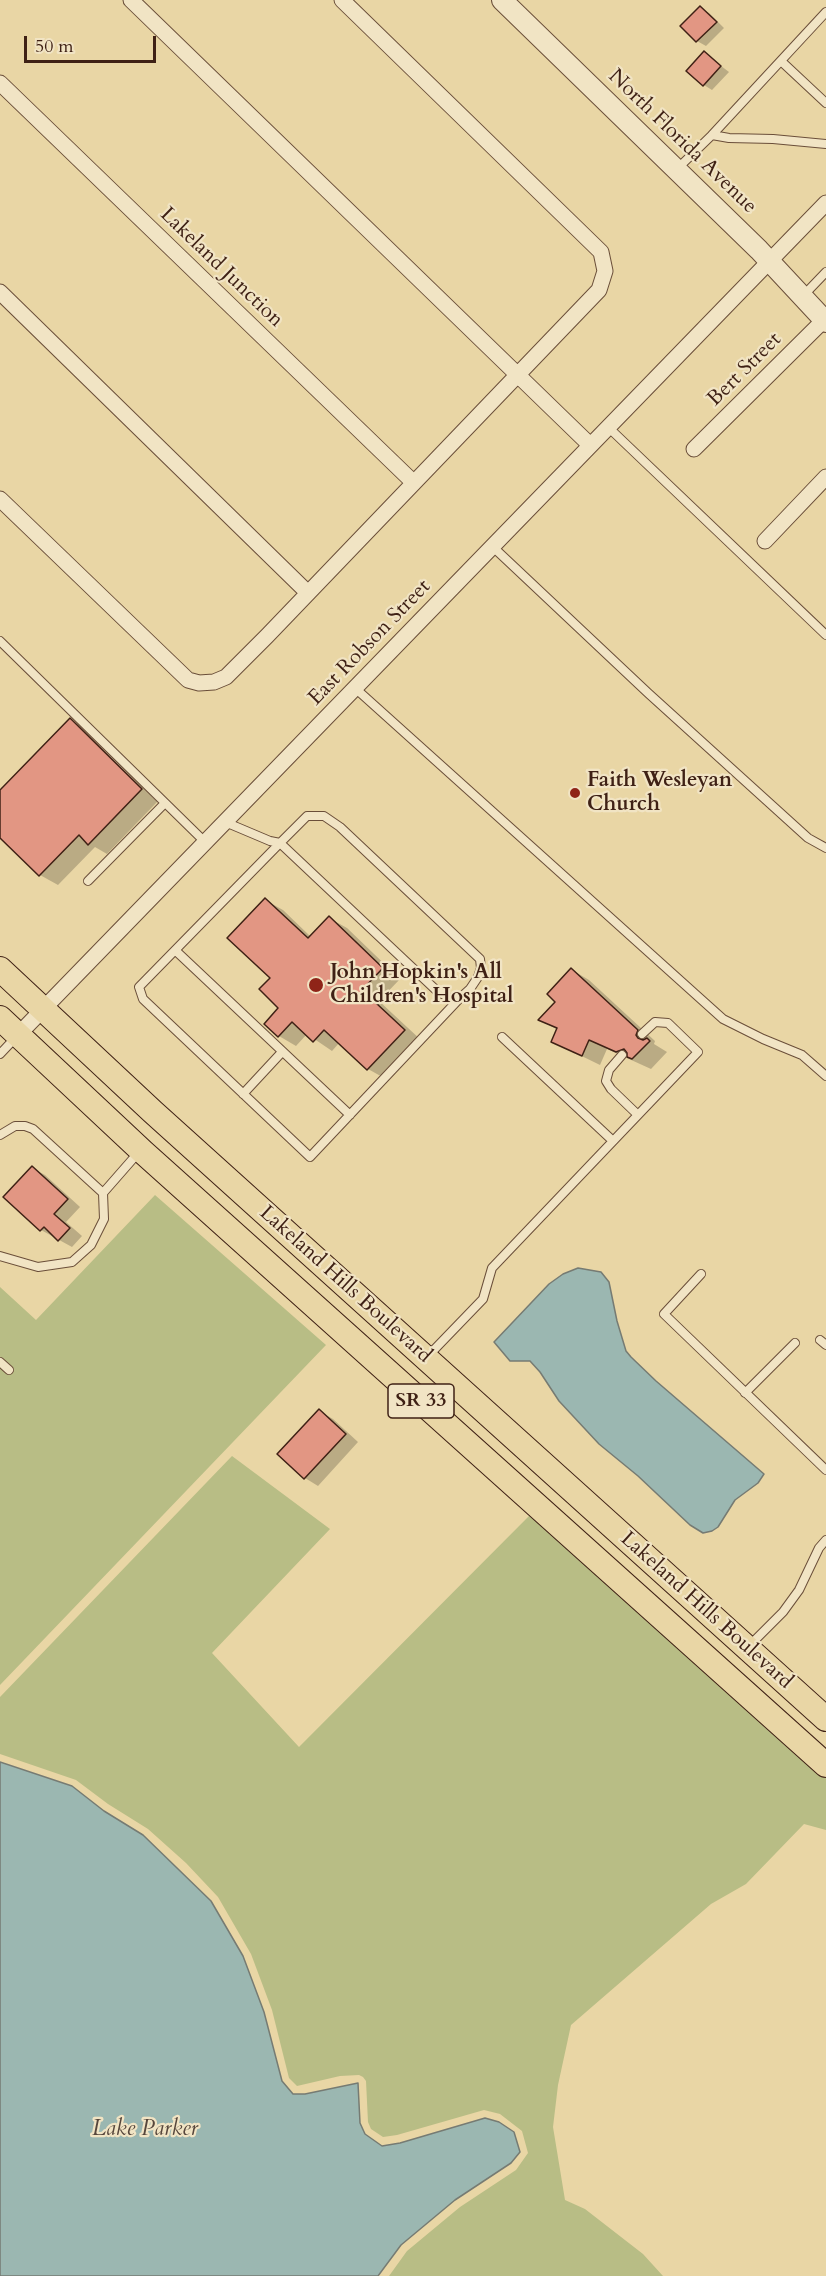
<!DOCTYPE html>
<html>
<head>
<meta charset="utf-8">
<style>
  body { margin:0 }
  #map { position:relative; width:826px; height:2276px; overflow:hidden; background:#e9d6a5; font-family:Cardo,serif }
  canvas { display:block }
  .scale { position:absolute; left:24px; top:36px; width:132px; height:27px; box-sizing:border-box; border:3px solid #3f2115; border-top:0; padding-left:8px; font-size:18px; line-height:21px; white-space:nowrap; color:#3f2115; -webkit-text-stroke:4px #f1e4c4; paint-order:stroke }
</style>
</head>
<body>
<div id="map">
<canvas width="826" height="2276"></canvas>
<div class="scale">50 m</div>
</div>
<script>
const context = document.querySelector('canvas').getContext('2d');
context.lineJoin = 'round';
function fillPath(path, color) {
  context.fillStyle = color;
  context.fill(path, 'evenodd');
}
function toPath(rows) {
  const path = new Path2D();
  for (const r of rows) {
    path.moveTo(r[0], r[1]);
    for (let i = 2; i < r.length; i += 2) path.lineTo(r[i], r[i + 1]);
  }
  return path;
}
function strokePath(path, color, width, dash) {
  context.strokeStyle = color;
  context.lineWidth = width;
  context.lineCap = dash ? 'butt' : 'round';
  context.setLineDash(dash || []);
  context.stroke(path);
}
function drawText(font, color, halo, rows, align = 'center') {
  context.font = font + ' Cardo,serif';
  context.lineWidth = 4.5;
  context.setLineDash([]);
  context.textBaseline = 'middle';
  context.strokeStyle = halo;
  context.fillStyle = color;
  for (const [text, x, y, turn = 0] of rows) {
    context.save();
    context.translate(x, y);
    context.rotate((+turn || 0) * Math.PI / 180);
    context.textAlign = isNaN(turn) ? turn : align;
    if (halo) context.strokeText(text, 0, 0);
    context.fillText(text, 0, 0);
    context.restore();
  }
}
fillPath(toPath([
  [155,1195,326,1345,0,1685,0,1287,36,1320],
  [232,1456,330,1529,212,1653,299,1747,532,1513,826,1778,826,1830,804,1824,746,1884,711,1904,571,2025,558,2085,553,2127,565,2200,585,2209,643,2254,663,2276,389,2276,407,2251,460,2207,516,2170,528,2153,522,2131,500,2114,484,2110,397,2135,383,2137,371,2129,368,2122,366,2081,363,2077,359,2075,340,2076,297,2086,289,2078,272,2010,251,1954,218,1897,186,1863,148,1829,108,1804,76,1780,0,1754,0,1697]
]), '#b8bd85');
const water = toPath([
  [578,1268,601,1272,609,1282,617,1321,626,1351,631,1357,656,1381,764,1474,758,1483,735,1500,718,1527,712,1531,703,1533,690,1525,638,1476,599,1444,559,1401,540,1372,530,1361,510,1361,494,1342,549,1284,563,1274,578,1268],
  [0,1762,72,1786,104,1811,143,1835,211,1901,243,1956,264,2012,282,2081,293,2094,305,2094,358,2083,360,2123,365,2134,382,2146,400,2143,485,2118,499,2122,514,2132,520,2152,511,2163,455,2200,401,2245,378,2276,0,2276,0,1762]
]);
fillPath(water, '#9bb7b1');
strokePath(water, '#767b73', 1.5);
fillPath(toPath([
  [700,8,709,13,724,28,706,46,697,41,682,26],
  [704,53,729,72,712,90,704,85],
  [70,720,88,730,159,800,107,854,95,847,58,885,40,875,0,836,0,792],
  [265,900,283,910,311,937,329,918,347,928,400,979,379,1001,422,1041,386,1079,368,1069,340,1042,332,1051,307,1034,296,1046,279,1036,280,1008,272,978],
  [572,970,589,980,655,1041,654,1044,667,1052,651,1069,607,1049,600,1065,553,1042,558,1030,540,1020,557,1002],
  [32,1168,45,1175,80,1207,66,1222,82,1236,72,1247,41,1230],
  [319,1411,333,1419,358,1442,318,1486,305,1478]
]), '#0003');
const building = toPath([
  [700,6,717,22,696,42,680,26,700,6],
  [704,51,721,66,703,86,686,71,704,51],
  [70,718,142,789,88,845,79,835,39,876,0,838,0,790,70,718],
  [265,898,308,938,329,916,383,968,362,990,405,1030,367,1070,324,1030,313,1042,292,1022,278,1037,264,1024,278,1008,259,989,270,978,227,938,265,898],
  [571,968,638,1030,636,1035,638,1038,643,1040,647,1038,650,1041,632,1059,627,1057,627,1053,624,1049,616,1052,589,1040,582,1056,551,1042,557,1028,538,1020,555,1002,547,994,571,968],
  [32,1166,68,1199,54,1214,70,1228,58,1241,44,1227,40,1231,3,1197,32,1166],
  [319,1409,346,1434,304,1479,277,1454,319,1409]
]);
fillPath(building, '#e29683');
strokePath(building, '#3f2115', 1.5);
const service = toPath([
  [781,61,826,103],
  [712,135,826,12],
  [677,169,712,135,729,138,773,139,826,144],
  [802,297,826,272],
  [608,427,826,635],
  [493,547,648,693,808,838,826,848],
  [0,641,205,842],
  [355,688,723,1019,763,1039,802,1055,826,1076],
  [225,822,270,841,280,843,307,816,324,816,340,827,480,959,481,968,478,977,470,989,460,998,451,999,436,990,280,843,139,987,143,999,310,1157,460,998],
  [88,881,165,803],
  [176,951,350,1115],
  [502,1037,613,1141],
  [0,1054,17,1036],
  [622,1055,609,1070,606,1081,611,1089,638,1115],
  [243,1094,282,1052],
  [0,1135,15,1126,25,1126,33,1129,103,1193,138,1153],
  [0,1256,38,1267,72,1262,91,1245,104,1219,103,1193],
  [701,1274,664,1314,826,1470],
  [820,1340,826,1345],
  [429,1355,483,1299,492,1268,698,1052,668,1023,655,1022,642,1034],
  [0,1362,9,1370],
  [745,1393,795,1343],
  [748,1647,783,1612,799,1590,819,1548,826,1540]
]);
const minor = toPath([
  [131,0,590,445],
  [0,83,413,482],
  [0,292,307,592],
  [694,449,824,320],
  [0,499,188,680,199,683,214,682,226,677,267,636,599,290,605,271,601,252,342,0],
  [765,541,826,477],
  [18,1035,826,203]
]);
const tertiary = toPath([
  [502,0,759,250,826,322]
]);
const primary = toPath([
  [0,969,153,1112,826,1719],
  [0,1018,143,1152,826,1765]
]);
strokePath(service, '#6a4e39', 10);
strokePath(minor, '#6a4e39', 17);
strokePath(tertiary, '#6a4e39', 22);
strokePath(primary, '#3f2115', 26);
strokePath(service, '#f1e4c4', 8);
strokePath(minor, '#f1e4c4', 15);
strokePath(tertiary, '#f1e4c4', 20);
strokePath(primary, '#e9d6a5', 24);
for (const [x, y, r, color] of [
  [575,793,6,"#8f2418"],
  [316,985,8,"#8f2418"]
]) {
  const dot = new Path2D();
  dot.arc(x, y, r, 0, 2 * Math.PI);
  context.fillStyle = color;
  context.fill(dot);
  strokePath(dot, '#f1e4c4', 2);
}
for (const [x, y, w] of [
  [421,1401,66]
]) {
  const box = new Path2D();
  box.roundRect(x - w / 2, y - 17, w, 34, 4.5);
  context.fillStyle = '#f1e4c4';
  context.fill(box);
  strokePath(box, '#3f2115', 1.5);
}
drawText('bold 20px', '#3f2115', null, [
  ["SR 33",421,1401]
]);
drawText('21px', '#3f2115', '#f1e4c4', [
  ["North Florida Avenue",682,142,44],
  ["Lakeland Junction",221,268,44],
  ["Bert Street",745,370,-45],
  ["East Robson Street",370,643,-46],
  ["Lakeland Hills Boulevard",345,1285,42],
  ["Lakeland Hills Boulevard",706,1611,42]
]);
drawText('bold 21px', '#3f2115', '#f1e4c4', [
  ["Faith Wesleyan",587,781],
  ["Church",587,805],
  ["John Hopkin's All",330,973],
  ["Children's Hospital",330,997]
], 'left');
drawText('italic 22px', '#56463c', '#f1e4c4', [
  ["Lake Parker",145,2130]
]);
</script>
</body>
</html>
